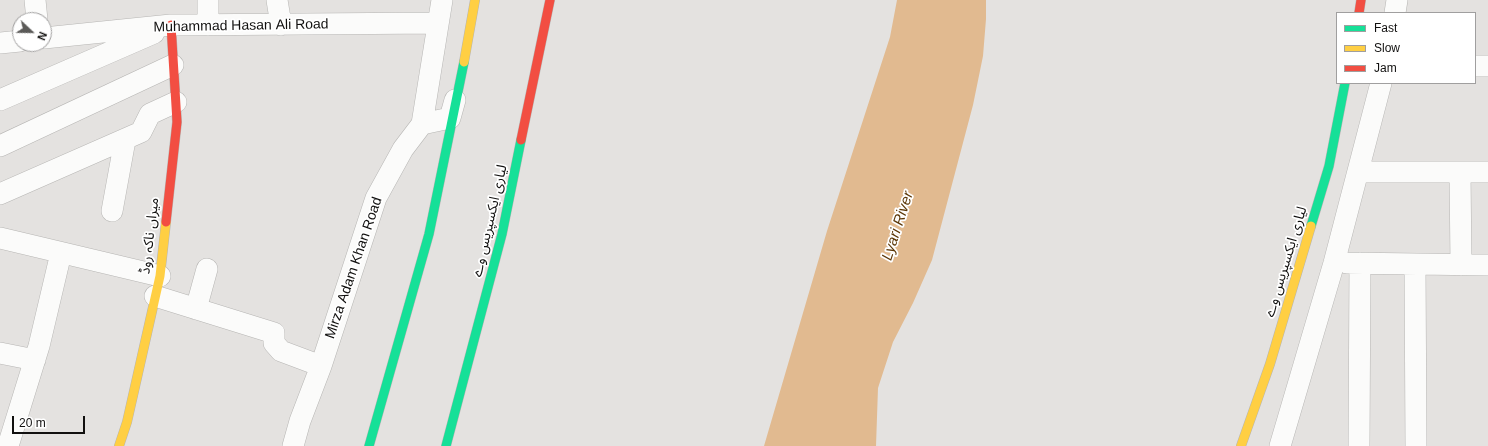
<!DOCTYPE html>
<html>
<head>
<meta charset="utf-8">
<style>
  body { margin:0 }
  #map { position:relative; width:1488px; height:446px; overflow:hidden; background:#e4e2e0; font-family:Arial,sans-serif }
  canvas { display:block }
  .legend { position:absolute; left:1336px; top:12px; width:140px; height:72px; box-sizing:border-box; background:#fff; border:1px solid #a09f9f; margin:0; padding:5px 7px; list-style:none; font-size:12px; color:#11100f }
  .legend li { display:flex; align-items:center; gap:8px; height:20px }
  .legend b { width:20px; border:1px solid #a09f9f }
  .north { position:absolute; left:12px; top:12px; width:40px; height:40px; box-sizing:border-box; background:#fff; border:1px solid #a09f9f; border-radius:50%; rotate:112deg; font-size:11px; font-weight:700; line-height:16px; text-align:center; color:#11100f }
  .north::after { content:''; display:block; margin:auto; width:14px; height:18px; background:#5b5a58; clip-path:polygon(50% 0,100% 100%,50% 72%,0 100%) }
  .scale { position:absolute; left:12px; top:416px; width:73px; height:18px; box-sizing:border-box; border:2px solid #11100f; border-top:0; padding-left:5px; font-size:12px; line-height:14px; white-space:nowrap; color:#11100f; -webkit-text-stroke:3px #fff; paint-order:stroke }
</style>
</head>
<body>
<div id="map">
<canvas width="1488" height="446"></canvas>
<ul class="legend">
<li><b style="height:5px;background:#16e098"></b>Fast</li>
<li><b style="height:5px;background:#ffcf43"></b>Slow</li>
<li><b style="height:5px;background:#f24e42"></b>Jam</li>
</ul>
<div class="north">N</div>
<div class="scale">20 m</div>
</div>
<script>
const context = document.querySelector('canvas').getContext('2d');
context.lineJoin = 'round';
function fillPath(path, color) {
  context.fillStyle = color;
  context.fill(path, 'evenodd');
}
function toPath(rows) {
  const path = new Path2D();
  for (const r of rows) {
    path.moveTo(r[0], r[1]);
    for (let i = 2; i < r.length; i += 2) path.lineTo(r[i], r[i + 1]);
  }
  return path;
}
function strokePath(path, color, width, dash) {
  context.strokeStyle = color;
  context.lineWidth = width;
  context.lineCap = dash ? 'butt' : 'round';
  context.setLineDash(dash || []);
  context.stroke(path);
}
function drawText(font, color, halo, rows, align = 'center') {
  context.font = font + ' Arial,"Noto Sans Arabic",sans-serif';
  context.lineWidth = 3.5;
  context.setLineDash([]);
  context.textBaseline = 'middle';
  context.strokeStyle = halo;
  context.fillStyle = color;
  for (const [text, x, y, turn = 0] of rows) {
    context.save();
    context.translate(x, y);
    context.rotate((+turn || 0) * Math.PI / 180);
    context.textAlign = isNaN(turn) ? turn : align;
    if (halo) context.strokeText(text, 0, 0);
    context.fillText(text, 0, 0);
    context.restore();
  }
}
fillPath(toPath([
  [897,0,986,0,986,19,983,56,973,105,932,260,913,303,893,342,878,388,876,446,764,446,827,231,890,37]
]), '#e1ba90');
const street = toPath([
  [35,0,37,20],
  [208,0,208,25],
  [277,0,281,25],
  [1395,13,1397,0],
  [44,38,171,25,438,23],
  [0,43,20,41],
  [1475,66,1488,66],
  [0,100,154,33],
  [422,124,442,0],
  [0,146,173,65],
  [1359,172,1488,172],
  [1460,172,1461,265],
  [0,194,141,132,150,114,176,102],
  [112,211,125,140],
  [0,238,160,276],
  [1347,263,1488,265],
  [1415,264,1416,446],
  [155,296,274,333,274,343,281,351,321,366],
  [196,309,207,269],
  [0,353,35,360],
  [8,446,39,346,61,253],
  [293,446,300,421,321,366,376,198,403,149,422,124,450,118,455,100],
  [1280,446,1334,263,1381,83],
  [1359,446,1360,263]
]);
const fast = toPath([
  [1311,226,1329,166,1345,83],
  [369,446,429,234,464,62],
  [446,446,502,234,521,140]
]);
const slow = toPath([
  [464,62,475,0],
  [119,446,127,422,160,276,166,222],
  [1241,446,1270,364,1311,226]
]);
const jam = toPath([
  [1359,13,1361,0],
  [521,140,550,0],
  [166,222,177,122,171,25]
]);
strokePath(street, '#b6b5b3', 22);
strokePath(fast, '#b6b5b3', 10);
strokePath(slow, '#b6b5b3', 10);
strokePath(jam, '#b6b5b3', 10);
strokePath(street, '#fbfbfa', 21);
strokePath(fast, '#16e098', 9);
strokePath(slow, '#ffcf43', 9);
strokePath(jam, '#f24e42', 9);
drawText('14px', '#11100f', '#fff', [
  ["Muhammad Hasan Ali Road",241,26,-1],
  ["لیاری ایکسپریس وے",490,221,-77],
  ["میراں ناکہ روڈ",150,236,-83],
  ["لیاری ایکسپریس وے",1286,262,-73],
  ["Mirza Adam Khan Road",354,268,-71]
]);
drawText('italic 15px', '#5c3707', '#fff', [
  ["Lyari River",898,226,-72]
]);
</script>
</body>
</html>
